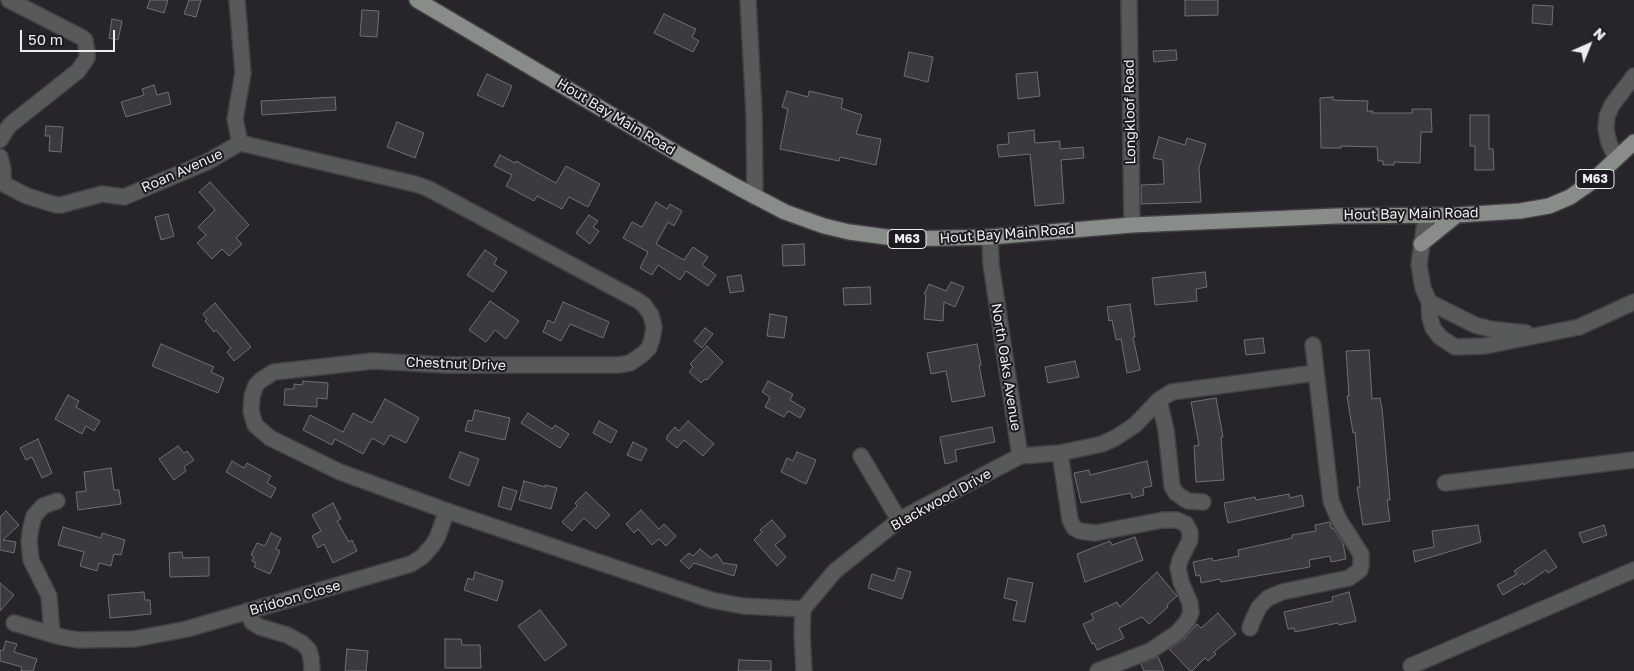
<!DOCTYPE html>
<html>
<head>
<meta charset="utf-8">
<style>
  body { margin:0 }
  #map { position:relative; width:1634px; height:671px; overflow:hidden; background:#27242a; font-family:"Golos Text",sans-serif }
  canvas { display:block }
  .north { position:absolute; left:1564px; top:20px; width:50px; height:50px; -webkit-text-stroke:4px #1d1b20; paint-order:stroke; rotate:44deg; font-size:14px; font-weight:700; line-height:20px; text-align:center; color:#eeecf0 }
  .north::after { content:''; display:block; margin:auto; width:18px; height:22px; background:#eeecf0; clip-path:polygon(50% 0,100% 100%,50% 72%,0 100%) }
  .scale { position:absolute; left:20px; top:30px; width:95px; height:22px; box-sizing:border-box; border:2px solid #eeecf0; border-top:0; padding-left:6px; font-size:15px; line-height:18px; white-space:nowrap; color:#eeecf0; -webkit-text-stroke:4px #1d1b20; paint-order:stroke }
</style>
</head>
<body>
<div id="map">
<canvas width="1634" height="671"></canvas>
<div class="north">N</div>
<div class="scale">50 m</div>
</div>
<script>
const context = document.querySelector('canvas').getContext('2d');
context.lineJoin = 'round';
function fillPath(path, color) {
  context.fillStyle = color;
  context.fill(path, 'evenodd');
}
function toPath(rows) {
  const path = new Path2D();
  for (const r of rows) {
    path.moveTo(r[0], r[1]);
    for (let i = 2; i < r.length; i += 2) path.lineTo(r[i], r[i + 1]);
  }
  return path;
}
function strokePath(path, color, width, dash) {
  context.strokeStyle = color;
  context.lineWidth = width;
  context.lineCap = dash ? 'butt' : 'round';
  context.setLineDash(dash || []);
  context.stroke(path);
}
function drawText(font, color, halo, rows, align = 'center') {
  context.font = font + ' "Golos Text",sans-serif';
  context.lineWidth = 4;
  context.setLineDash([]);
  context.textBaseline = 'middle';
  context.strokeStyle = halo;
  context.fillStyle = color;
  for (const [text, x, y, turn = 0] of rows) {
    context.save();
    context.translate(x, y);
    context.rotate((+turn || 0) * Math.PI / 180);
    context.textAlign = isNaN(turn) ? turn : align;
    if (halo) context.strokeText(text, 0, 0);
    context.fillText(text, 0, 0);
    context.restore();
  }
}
const building = toPath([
  [150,0,168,0,164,13,147,8,150,0],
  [189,0,201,0,196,17,184,14,189,0],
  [1185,0,1218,0,1218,15,1185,16,1185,0],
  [1533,5,1553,6,1552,25,1532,23,1533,5],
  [362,10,379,11,377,37,360,36,362,10],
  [664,14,696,29,692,37,699,41,693,52,654,33,664,14],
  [112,19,122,21,118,40,109,38,112,19],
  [1176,50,1177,60,1154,62,1153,51,1176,50],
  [909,52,933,57,928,82,904,76,909,52],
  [1037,72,1040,96,1018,99,1016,74,1037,72],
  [487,74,512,86,503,107,477,95,487,74],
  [154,85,157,95,168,92,171,104,126,117,121,102,144,95,142,89,154,85],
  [787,91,808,97,809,91,843,99,841,108,862,115,856,134,881,139,876,165,840,157,839,161,780,149,788,109,782,107,787,91],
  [335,97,336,110,262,115,261,101,335,97],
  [1333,97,1333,100,1368,101,1367,111,1373,111,1372,113,1412,113,1412,109,1431,109,1432,132,1421,132,1420,163,1394,162,1394,165,1383,165,1383,161,1378,161,1377,147,1341,146,1341,148,1321,148,1320,98,1333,97],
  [1470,115,1489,115,1489,149,1493,149,1494,170,1475,170,1475,146,1470,146,1470,115],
  [397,122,424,133,415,158,387,147,397,122],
  [46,126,63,127,61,152,49,151,50,136,45,136,46,126],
  [1034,130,1035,143,1060,141,1060,149,1083,147,1084,158,1061,160,1064,203,1035,206,1030,154,999,157,997,145,1009,144,1008,133,1034,130],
  [1159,137,1185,145,1187,138,1206,144,1199,168,1201,202,1141,204,1141,185,1164,184,1163,160,1153,158,1159,137],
  [500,155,515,163,516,161,556,183,566,166,600,184,588,207,569,197,562,209,537,196,534,201,506,186,512,175,494,166,500,155],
  [210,182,249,225,236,238,242,244,229,256,222,249,212,259,197,243,206,235,198,227,215,210,199,192,210,182],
  [656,202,667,209,670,204,682,211,674,226,668,222,656,244,684,260,693,247,708,257,702,265,716,275,708,286,686,271,680,280,658,265,652,275,640,268,648,252,623,238,632,222,642,227,656,202],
  [168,214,174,236,161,240,155,217,168,214],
  [589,215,598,221,593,227,599,231,590,244,576,233,589,215],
  [804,244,805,265,783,266,782,245,804,244],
  [485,250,497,258,494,264,507,272,493,292,467,275,485,250],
  [1205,272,1207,287,1196,289,1197,301,1155,305,1152,278,1205,272],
  [741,275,744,291,730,293,727,277,741,275],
  [951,282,964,287,955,307,944,302,943,321,924,319,926,295,924,294,929,284,946,291,951,282],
  [870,287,871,304,844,305,843,288,870,287],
  [490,301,519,321,506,339,495,330,486,342,469,330,490,301],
  [563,302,609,322,603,338,570,324,561,341,543,332,548,320,554,323,563,302],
  [215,303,251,347,234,361,227,352,231,348,216,330,214,332,205,321,207,319,203,314,215,303],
  [1130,304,1135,337,1133,337,1140,370,1127,373,1121,339,1116,340,1112,320,1109,321,1107,307,1130,304],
  [770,314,787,317,784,338,767,336,770,314],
  [705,328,713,334,702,348,694,341,705,328],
  [1263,338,1265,353,1246,355,1244,340,1263,338],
  [161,344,214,367,211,372,224,378,218,393,152,366,161,344],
  [977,344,981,365,979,365,985,396,952,402,946,371,931,374,927,353,977,344],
  [707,346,723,362,707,380,705,379,701,383,689,372,693,367,690,364,707,346],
  [1369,350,1372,399,1380,398,1382,408,1390,500,1387,500,1390,521,1363,525,1357,487,1360,487,1355,432,1353,433,1347,396,1349,396,1346,351,1369,350],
  [1075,361,1079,377,1048,383,1045,367,1075,361],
  [303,381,328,383,327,399,317,398,317,407,284,405,285,389,294,389,294,384,302,385,303,381],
  [768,381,793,394,790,400,805,409,800,418,788,411,784,417,765,407,770,397,762,392,768,381],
  [68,395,79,401,76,407,100,421,94,431,86,426,82,434,55,419,68,395],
  [1216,398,1223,437,1221,437,1224,480,1196,482,1194,446,1199,445,1191,402,1216,398],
  [385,399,419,418,406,443,390,435,384,445,372,438,363,454,335,439,332,445,303,430,310,415,343,432,353,413,372,423,385,399],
  [475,410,510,418,505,440,465,431,468,420,472,421,475,410],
  [528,413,552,429,555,425,569,434,560,448,521,423,528,413],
  [599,421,617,431,611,443,593,433,599,421],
  [688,421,714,444,703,456,684,440,677,448,667,440,667,436,675,427,679,431,688,421],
  [992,427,995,442,955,450,957,461,945,464,940,437,992,427],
  [38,439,52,473,42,478,32,457,26,460,20,448,38,439],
  [633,442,647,449,641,461,627,455,633,442],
  [178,446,184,453,187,451,194,460,184,467,186,471,174,480,159,459,178,446],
  [460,452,479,459,469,486,449,478,460,452],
  [797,452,816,460,806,484,781,472,787,458,793,461,797,452],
  [232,461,244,468,247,463,271,476,267,483,276,488,271,498,226,472,232,461],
  [1147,461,1152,486,1143,488,1144,495,1132,498,1131,493,1081,503,1074,473,1089,470,1090,475,1147,461],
  [111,468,114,490,119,490,121,504,78,510,76,492,86,491,84,472,111,468],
  [524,481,545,487,545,485,557,488,551,509,519,500,524,481],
  [503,487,517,491,511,510,498,506,503,487],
  [586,492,610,515,596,529,584,518,572,531,562,522,577,506,575,503,586,492],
  [1289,494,1290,498,1302,495,1304,506,1228,523,1224,503,1255,497,1256,500,1289,494],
  [333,503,341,519,337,521,349,542,352,540,357,551,333,563,324,544,318,548,312,536,321,531,312,515,333,503],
  [641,510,659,529,664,524,676,536,666,546,659,539,652,545,638,529,634,533,626,524,641,510],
  [6,511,19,525,3,540,16,542,14,553,0,550,0,517,6,511],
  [772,520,786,536,775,545,786,557,777,566,754,540,762,532,760,530,772,520],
  [1330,522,1331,528,1333,528,1343,543,1346,559,1331,562,1330,556,1309,560,1310,567,1221,582,1220,579,1201,583,1200,575,1196,576,1193,562,1212,558,1213,561,1239,556,1238,550,1292,538,1292,535,1316,531,1315,525,1330,522],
  [1478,525,1481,542,1415,562,1413,551,1434,547,1432,531,1478,525],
  [1604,525,1607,535,1583,543,1579,533,1604,525],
  [63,527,101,538,102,533,125,540,121,555,114,554,111,566,99,563,97,571,80,566,84,552,58,545,63,527],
  [271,533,281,538,276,549,280,551,270,574,254,567,256,563,252,561,254,557,251,555,257,543,265,546,271,533],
  [1135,537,1143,560,1085,582,1077,554,1110,541,1112,545,1135,537],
  [700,549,711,558,717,554,723,563,737,565,734,576,694,563,689,569,680,561,689,553,693,556,700,549],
  [1545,550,1557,567,1548,573,1546,570,1524,585,1523,583,1503,595,1497,585,1517,574,1514,571,1545,550],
  [182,552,183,558,209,557,209,576,170,577,169,553,182,552],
  [898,568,911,572,902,599,868,588,872,574,894,581,898,568],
  [475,572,503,581,497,601,464,590,468,578,473,580,475,572],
  [1157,572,1177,596,1167,605,1168,607,1149,624,1142,617,1119,628,1124,638,1097,650,1094,643,1092,644,1083,624,1094,619,1091,614,1117,602,1120,607,1157,572],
  [1008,578,1033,583,1025,622,1013,620,1017,601,1004,598,1008,578],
  [0,583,14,595,0,611,0,583],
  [144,592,145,600,150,600,151,614,110,618,108,595,144,592],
  [1349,592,1356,621,1339,625,1338,623,1295,632,1294,628,1288,629,1284,612,1333,601,1332,597,1349,592],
  [540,610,567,645,545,661,518,626,540,610],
  [1218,613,1236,634,1214,652,1216,654,1208,661,1205,658,1192,671,1190,671,1169,649,1184,639,1197,624,1201,628,1218,613],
  [445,639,461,639,462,645,480,645,481,668,445,668,445,639],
  [6,641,17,644,14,652,37,659,33,671,21,671,22,667,0,661,0,650,3,651,6,641],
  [347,649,368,651,366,671,345,671,347,649],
  [1158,657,1164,671,1144,671,1141,664,1158,657],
  [739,660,771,661,771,671,738,671,739,660]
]);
fillPath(building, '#3c3a40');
strokePath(building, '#716e75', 1);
const minor = toPath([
  [237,0,243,73,235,119,240,143,415,184,427,188,637,300,644,305,651,315,654,327,652,339,649,348,643,354,630,363,619,365,446,365,373,361,274,372,261,380,256,385,252,396,251,411,255,425,270,438,340,472,447,511,711,600,743,606,803,609],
  [748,0,754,113,755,197],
  [1129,0,1132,225],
  [0,140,6,130,11,124,78,71,87,58,87,51,85,40,81,37,9,0],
  [0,157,3,169,3,183],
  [1616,158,1609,143,1606,129,1607,116,1612,105,1634,76],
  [0,182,27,196,56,205,61,205,102,194,124,197,207,162,240,143],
  [1426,215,1419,265,1423,288,1429,302,1430,318,1433,328,1440,337,1455,347,1485,346,1579,327,1634,302],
  [990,237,991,264,1020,456],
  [1429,302,1475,325,1490,329,1526,333],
  [1159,400,1166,430,1172,486,1176,493,1183,498,1188,501,1203,502],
  [1060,453,1070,520,1074,528,1080,531,1095,533,1163,520,1177,520,1186,524,1190,532,1190,540,1180,560,1178,568,1181,582,1190,603,1191,612,1188,620,1177,633,1150,651,1098,671],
  [861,456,899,520],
  [1445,483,1634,460],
  [247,611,252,622,260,627,287,635,302,643,309,650,311,658,312,671],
  [14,623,61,637,78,640,134,639,187,629,411,564,422,557,432,546,437,538,447,511],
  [1250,628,1252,622,1259,607,1268,598,1282,592,1349,578,1360,570,1361,565,1361,554,1339,520,1331,501,1313,345],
  [52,634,49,596,31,560,29,541,31,527,34,516,43,506,57,501],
  [1411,666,1634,570],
  [804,671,802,633,803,609,835,571,899,520,1020,456,1060,453,1102,444,1115,438,1135,425,1159,400,1172,392,1315,373]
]);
const major = toPath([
  [417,0,678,154,739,188,785,212,824,226,849,232,902,239,990,237,1132,225,1337,216,1457,215,1520,211,1549,206,1570,197,1589,184,1634,142],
  [1421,244,1457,215]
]);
strokePath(minor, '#434046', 18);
strokePath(major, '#434046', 18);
strokePath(minor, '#575a58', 15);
strokePath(major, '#888d89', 15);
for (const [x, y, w] of [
  [1595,179,38],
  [907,239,38]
]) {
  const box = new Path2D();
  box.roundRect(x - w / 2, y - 9.5, w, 19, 4);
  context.fillStyle = '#1d1b20';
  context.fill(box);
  strokePath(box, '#eeecf0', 1);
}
drawText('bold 12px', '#eeecf0', null, [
  ["M63",1595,179],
  ["M63",907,239]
]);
drawText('14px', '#eeecf0', '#1d1b20', [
  ["Longkloof Road",1130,112,-91],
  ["Hout Bay Main Road",616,117,31],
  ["Roan Avenue",182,171,-24],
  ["Hout Bay Main Road",1411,214,-1],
  ["Hout Bay Main Road",1007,234,-4],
  ["Chestnut Drive",456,364,2],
  ["North Oaks Avenue",1006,367,81],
  ["Blackwood Drive",941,500,-29],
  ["Bridoon Close",295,598,-16]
]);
</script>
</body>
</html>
